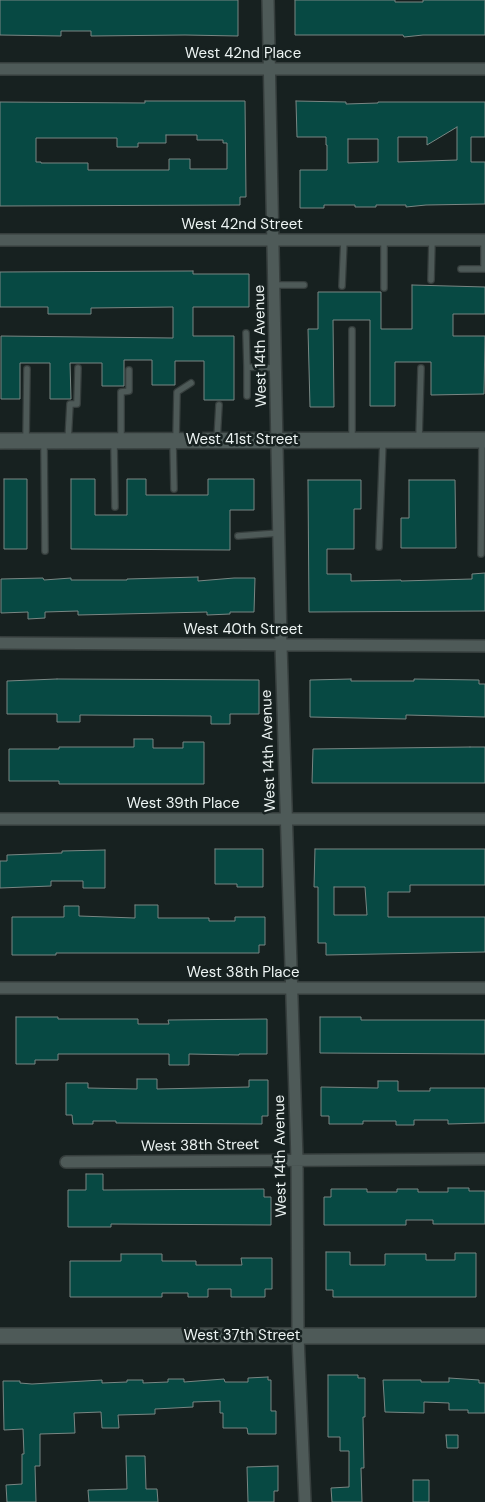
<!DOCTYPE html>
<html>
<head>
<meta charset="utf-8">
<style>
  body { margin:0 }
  canvas { display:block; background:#172120 }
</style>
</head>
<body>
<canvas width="485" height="1502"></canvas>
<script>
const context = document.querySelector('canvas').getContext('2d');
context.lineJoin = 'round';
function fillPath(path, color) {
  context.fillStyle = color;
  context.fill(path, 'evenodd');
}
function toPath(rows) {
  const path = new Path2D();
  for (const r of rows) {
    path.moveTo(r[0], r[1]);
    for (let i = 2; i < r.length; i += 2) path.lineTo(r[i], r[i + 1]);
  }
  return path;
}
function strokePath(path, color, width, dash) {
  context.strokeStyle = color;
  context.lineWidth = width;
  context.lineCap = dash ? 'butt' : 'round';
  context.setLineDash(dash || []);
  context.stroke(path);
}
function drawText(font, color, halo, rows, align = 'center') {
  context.font = font + ' "DM Sans",sans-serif';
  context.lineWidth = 5;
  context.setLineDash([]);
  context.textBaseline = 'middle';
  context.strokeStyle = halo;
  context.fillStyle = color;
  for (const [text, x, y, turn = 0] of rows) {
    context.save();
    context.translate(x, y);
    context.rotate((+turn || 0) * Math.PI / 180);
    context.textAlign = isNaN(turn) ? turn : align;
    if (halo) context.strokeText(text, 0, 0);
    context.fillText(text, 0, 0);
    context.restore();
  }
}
const building = toPath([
  [0,0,238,0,238,36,185,35,91,36,91,31,61,31,61,36,0,35,0,0],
  [295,0,395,0,395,2,423,2,423,0,485,0,485,35,423,35,404,37,403,35,295,35,295,0],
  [145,101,245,101,246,197,240,197,240,205,0,206,0,102,145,103,145,101],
  [166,135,197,135,197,140,223,140,223,143,227,143,227,169,190,169,190,159,169,159,169,170,88,170,88,163,41,163,41,162,36,162,36,138,117,138,117,147,138,147,138,143,166,143,166,135],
  [296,101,346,102,346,104,378,103,378,102,485,102,485,137,471,137,471,162,485,162,485,204,426,205,406,207,406,205,376,205,376,207,355,207,355,205,324,205,324,208,300,208,300,170,327,170,327,145,326,145,326,137,297,137,296,101],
  [457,127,457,160,398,162,398,137,427,137,427,145,457,127],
  [348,139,378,139,378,162,348,163,348,139],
  [193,271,193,274,249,274,249,307,193,307,193,336,234,336,234,400,204,400,204,361,175,361,175,385,152,385,152,360,124,360,124,386,102,386,102,363,70,363,71,399,50,399,50,363,20,363,20,399,1,399,1,336,173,338,173,307,91,308,91,314,48,314,48,307,0,307,0,272,193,271],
  [412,285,485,287,485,314,453,314,453,336,485,336,484,394,431,395,431,362,395,362,395,406,370,406,370,320,333,320,334,407,310,407,308,329,318,329,318,292,381,292,381,329,412,329,412,285],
  [4,479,27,479,27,549,4,549,4,479],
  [71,479,95,479,95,515,127,515,127,479,146,479,146,495,208,495,208,479,254,479,254,510,230,510,230,550,71,549,71,479],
  [308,480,361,480,361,509,354,509,354,549,327,549,327,574,351,574,351,581,401,580,401,581,472,579,472,574,485,573,485,611,309,612,308,480],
  [409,480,455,480,456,548,401,548,401,518,409,518,409,480],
  [198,577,198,581,234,578,255,578,254,612,230,612,230,614,207,615,207,612,78,615,78,611,45,612,45,618,28,619,28,612,1,613,1,579,43,578,44,580,71,578,71,580,127,580,127,579,198,577],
  [57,679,259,680,259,714,230,714,230,724,211,724,211,716,80,715,80,722,57,722,57,714,7,714,7,681,57,679],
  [351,679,351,681,414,681,414,679,479,680,479,684,485,684,485,717,406,715,406,719,310,717,310,680,351,679],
  [134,739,153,739,153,748,183,748,183,742,204,742,204,784,59,784,59,781,9,781,9,749,59,749,59,747,134,747,134,739],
  [470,747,485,747,485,783,312,783,313,749,470,747],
  [215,849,263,849,263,887,237,887,237,884,215,884,215,849],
  [315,849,485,849,485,885,410,885,410,892,388,892,388,917,485,917,485,952,326,955,326,943,318,943,318,887,314,887,315,849],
  [334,887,365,887,367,915,334,915,334,887],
  [105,850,105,888,83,888,83,881,51,881,51,886,0,888,0,861,7,861,7,855,62,853,62,851,105,850],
  [135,905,158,905,158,918,209,918,209,921,235,921,235,917,265,917,265,945,259,945,259,953,56,953,56,955,12,955,12,917,64,917,64,906,79,906,79,916,135,918,135,905],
  [16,1017,58,1017,58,1019,138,1019,138,1024,169,1024,168,1020,267,1019,267,1054,239,1054,239,1055,189,1054,189,1065,169,1065,169,1054,58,1054,58,1060,35,1060,35,1064,16,1064,16,1017],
  [320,1017,361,1017,361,1020,485,1020,485,1054,320,1053,320,1017],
  [137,1079,157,1079,157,1089,249,1087,249,1080,268,1080,268,1116,262,1116,262,1124,116,1123,116,1121,93,1121,93,1124,73,1124,72,1115,66,1115,66,1083,88,1083,88,1088,137,1089,137,1079],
  [378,1081,398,1081,398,1091,430,1091,430,1088,485,1088,485,1123,448,1124,448,1120,414,1120,414,1125,396,1125,396,1121,363,1121,363,1124,329,1124,329,1116,321,1116,321,1087,378,1088,378,1081],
  [86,1174,103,1174,103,1190,264,1189,264,1197,271,1197,271,1225,111,1224,111,1227,68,1227,68,1190,86,1190,86,1174],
  [448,1188,469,1188,469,1191,485,1191,485,1224,433,1224,433,1220,406,1220,406,1225,324,1225,324,1197,331,1197,331,1189,367,1189,367,1192,397,1192,397,1189,418,1189,418,1192,448,1192,448,1188],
  [326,1252,350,1252,350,1265,385,1265,385,1254,426,1254,426,1260,455,1260,455,1253,476,1253,476,1297,333,1297,333,1290,326,1290,326,1252],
  [121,1254,162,1254,162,1261,196,1261,196,1265,242,1265,241,1258,272,1258,272,1289,265,1289,265,1297,231,1297,231,1289,208,1289,208,1297,188,1297,188,1293,162,1293,162,1297,70,1297,70,1261,121,1261,121,1254],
  [328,1375,358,1375,358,1378,365,1378,365,1417,363,1417,364,1468,361,1468,362,1502,332,1502,331,1488,349,1487,349,1451,340,1451,340,1437,328,1437,328,1375],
  [268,1377,268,1380,271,1380,271,1411,276,1411,276,1434,248,1434,247,1428,223,1428,223,1413,220,1413,220,1401,193,1402,193,1407,155,1409,155,1414,118,1415,119,1428,102,1428,101,1412,74,1413,75,1433,40,1434,40,1466,35,1466,36,1502,7,1502,6,1485,22,1484,22,1454,24,1454,23,1429,4,1430,3,1381,20,1381,20,1383,32,1384,102,1380,102,1383,127,1382,127,1380,143,1380,143,1383,168,1382,168,1379,184,1379,184,1382,224,1379,225,1382,248,1382,248,1378,268,1377],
  [449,1378,479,1380,479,1383,485,1383,485,1413,468,1413,468,1410,449,1410,449,1403,424,1402,424,1413,385,1412,383,1380,421,1380,421,1382,449,1382,449,1378],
  [446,1435,458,1435,458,1448,447,1448,446,1435],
  [126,1456,145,1456,146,1489,157,1489,158,1502,89,1502,88,1490,127,1489,126,1456],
  [278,1466,278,1491,274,1491,274,1502,248,1502,247,1467,278,1466],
  [413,1480,429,1480,429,1502,413,1502,413,1480]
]);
fillPath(building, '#074943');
strokePath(building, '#798683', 1);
const service = toPath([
  [384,240,384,288],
  [461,269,484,269,484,240],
  [431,280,432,240],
  [275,285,304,285],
  [342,286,344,240],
  [352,330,352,440],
  [246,333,247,367,276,368],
  [247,367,247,396],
  [419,438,421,368],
  [121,440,121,392,129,391,129,370],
  [176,440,177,392,191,383],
  [217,440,219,405],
  [26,441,27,369],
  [68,441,70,404,77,404,78,368],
  [114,442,115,507],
  [173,442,174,489],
  [44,443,45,551],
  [238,536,279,533],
  [379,547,383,440],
  [481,554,482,440]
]);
const minor = toPath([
  [268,0,281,645,297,1160,298,1336,305,1502],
  [0,69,485,69],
  [0,240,485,240],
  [0,643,485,646],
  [0,819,485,819],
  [0,988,485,988],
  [66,1162,485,1159]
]);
const tertiary = toPath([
  [0,441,485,440],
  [0,1336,485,1336]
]);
strokePath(service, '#363e3d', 8);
strokePath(minor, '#363e3d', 14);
strokePath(tertiary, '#363e3d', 18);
strokePath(service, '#4e5a58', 5.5);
strokePath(minor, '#4e5a58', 11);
strokePath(tertiary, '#4e5a58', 15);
drawText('15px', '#edf4f3', '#172120', [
  ["West 42nd Place",243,54],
  ["West 42nd Street",242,225],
  ["West 14th Avenue",261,346,-91],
  ["West 41st Street",242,440],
  ["West 40th Street",243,630],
  ["West 14th Avenue",269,751,-92],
  ["West 39th Place",183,804],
  ["West 38th Place",243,973],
  ["West 38th Street",200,1146,-1],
  ["West 14th Avenue",281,1156,-91],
  ["West 37th Street",242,1336]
]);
</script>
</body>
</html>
